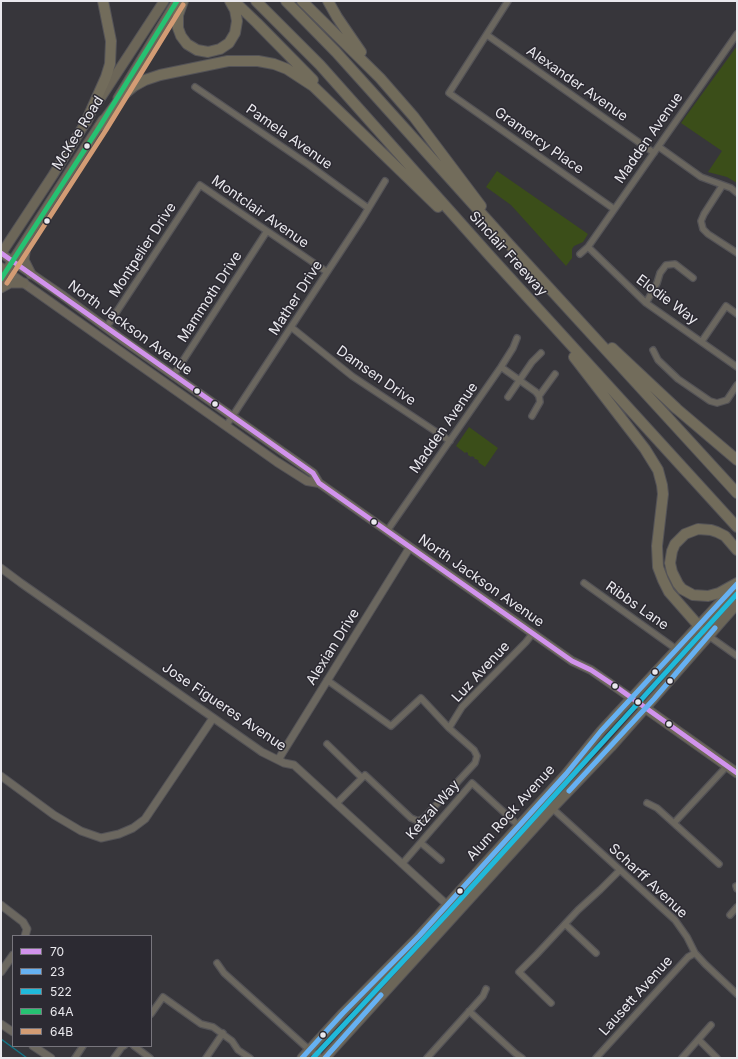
<!DOCTYPE html>
<html>
<head>
<meta charset="utf-8">
<style>
  body { margin:0 }
  #map { position:relative; width:738px; height:1059px; overflow:hidden; background:#37363b; font-family:Inter,sans-serif }
  canvas { display:block }
  .frame { position:absolute; inset:0; border:2px solid #e9e8ed; pointer-events:none }
  .legend { position:absolute; left:12px; top:935px; width:140px; height:112px; box-sizing:border-box; background:#2c2a32; border:1px solid #78767d; margin:0; padding:5px 7px; list-style:none; font-size:12px; color:#e9e8ed }
  .legend li { display:flex; align-items:center; gap:8px; height:20px }
  .legend b { width:20px; border:1px solid #78767d }
</style>
</head>
<body>
<div id="map">
<canvas width="738" height="1059"></canvas>
<div class="frame"></div>
<ul class="legend">
<li><b style="height:5px;background:#d193ec"></b>70</li>
<li><b style="height:5px;background:#66b1f2"></b>23</li>
<li><b style="height:5px;background:#20b9da"></b>522</li>
<li><b style="height:5px;background:#26c172"></b>64A</li>
<li><b style="height:5px;background:#d39c74"></b>64B</li>
</ul>
</div>
<script>
const context = document.querySelector('canvas').getContext('2d');
context.lineJoin = 'round';
function fillPath(path, color) {
  context.fillStyle = color;
  context.fill(path, 'evenodd');
}
function toPath(rows) {
  const path = new Path2D();
  for (const r of rows) {
    path.moveTo(r[0], r[1]);
    for (let i = 2; i < r.length; i += 2) path.lineTo(r[i], r[i + 1]);
  }
  return path;
}
function strokePath(path, color, width, dash) {
  context.strokeStyle = color;
  context.lineWidth = width;
  context.lineCap = dash ? 'butt' : 'round';
  context.setLineDash(dash || []);
  context.stroke(path);
}
function drawText(font, color, halo, rows, align = 'center') {
  context.font = font + ' Inter,sans-serif';
  context.lineWidth = 3;
  context.setLineDash([]);
  context.textBaseline = 'middle';
  context.strokeStyle = halo;
  context.fillStyle = color;
  for (const [text, x, y, turn = 0] of rows) {
    context.save();
    context.translate(x, y);
    context.rotate((+turn || 0) * Math.PI / 180);
    context.textAlign = isNaN(turn) ? turn : align;
    if (halo) context.strokeText(text, 0, 0);
    context.fillText(text, 0, 0);
    context.restore();
  }
}
fillPath(toPath([
  [737,46,737,183,727,177,708,172,722,151,681,123],
  [497,171,588,234,583,242,574,246,572,249,572,258,566,266,511,205,486,187],
  [469,427,498,448,485,467,478,462,479,461,476,459,474,459,475,458,472,456,471,457,468,455,468,453,466,452,465,453,456,446]
]), '#3b4e19');
strokePath(toPath([
  [1,1039,27,1058]
]), '#127688', 1.5);
const minor = toPath([
  [508,1,449,93,614,209],
  [487,35,654,153],
  [195,87,309,165,368,208],
  [659,147,701,177,731,188,737,193],
  [722,186,704,214,701,221,703,229,708,234,737,253],
  [588,247,646,303,737,367],
  [580,254,588,247,737,34],
  [646,303,657,283,660,273,666,265,675,264,693,278],
  [291,327,352,376,450,441],
  [106,328,200,185,327,272],
  [702,341,726,306,737,314],
  [653,350,658,360,678,379,710,401,717,403,727,400,737,385],
  [501,367,536,392,539,396,540,402,532,416],
  [173,376,267,231],
  [539,396,555,374],
  [508,397,532,362,541,353],
  [226,426,362,219,385,181],
  [387,531,501,367,513,348,517,338],
  [584,583,676,649],
  [698,625,713,639,737,656],
  [327,680,391,726,421,698,449,728],
  [327,744,362,778],
  [647,803,657,808,719,864],
  [336,804,365,775,411,818,418,821,424,818,475,763,477,756,474,750,449,728,462,707,526,642,533,633],
  [552,808,675,920,687,937,695,953,705,964,737,994],
  [674,823,727,766],
  [421,843,441,860],
  [402,864,472,783,519,826],
  [736,886,737,889],
  [730,915,737,907],
  [565,924,596,953],
  [217,963,224,973,305,1046,321,1058],
  [551,1003,519,972,537,954,578,910,600,890,620,870],
  [469,1011,515,1053,522,1058],
  [151,1014,163,997,201,1024,213,1027,232,1041,238,1050,250,1058],
  [699,1040,717,1058],
  [134,1046,150,1058],
  [75,1058,83,1046],
  [114,1058,122,1047,124,1046],
  [206,1058,223,1033],
  [427,1058,483,996,486,989],
  [596,1058,688,957,695,953],
  [682,1058,711,1025]
]);
const tertiary = toPath([
  [1,568,21,583,262,752,284,763,294,765,456,913],
  [278,760,410,547],
  [1,776,54,815,81,831,101,838,119,834,133,828,145,819,213,718],
  [1,905,23,922,27,929,25,936],
  [1,972,13,955],
  [1,1024,13,1032],
  [33,1046,51,1058]
]);
const secondary = toPath([
  [1,253,62,295,119,337,313,473,319,483,572,661,591,670,631,698],
  [1,267,277,462,307,481,319,483]
]);
const primary = toPath([
  [118,98,177,1],
  [98,102,164,1],
  [26,245,24,260,31,274],
  [1,254,53,175,89,117],
  [1,279,103,120],
  [1,288,10,283,24,283],
  [631,698,737,773],
  [302,1058,343,1013,419,936,566,774,601,731,736,585],
  [325,1058,545,816,611,747,737,604]
]);
const motorway = toPath([
  [183,1,178,15,178,28,181,36,187,44,197,50,208,52,220,49,229,43,235,33,237,21,235,10,230,1],
  [234,1,257,23,313,80],
  [256,1,320,65,490,256,737,527],
  [286,1,336,52,508,243,737,493],
  [302,1,380,78,414,117,481,206],
  [328,1,337,17,361,52],
  [86,122,106,77,110,64,111,41,103,1],
  [100,126,123,95,134,86,145,80,160,75,228,61,258,61,274,64,287,69,313,86,438,207],
  [612,348,677,409,737,460],
  [574,357,645,449,658,470,662,485,663,494,657,546,658,567,663,580,669,592,698,625],
  [737,550,725,536,717,532,711,530,698,529,685,534,675,544,672,551,670,563,672,572,678,584,682,589,693,595,708,596,719,593,737,583]
]);
strokePath(minor, '#545357', 8);
strokePath(tertiary, '#545357', 9);
strokePath(secondary, '#545357', 10);
strokePath(primary, '#545357', 11);
strokePath(motorway, '#545357', 12);
strokePath(minor, '#6b675f', 5.5);
strokePath(tertiary, '#6b675f', 7);
strokePath(secondary, '#6d675c', 8);
strokePath(primary, '#6c6658', 9);
strokePath(motorway, '#726c5b', 10);
strokePath(toPath([
  [1,253,313,473,319,483,572,661,591,670,615,686,737,773]
]), '#d193ec', 5);
strokePath(toPath([
  [569,791,654,699,715,628],
  [302,1058,343,1013,419,936,566,774,601,731,737,584],
  [325,1058,381,995]
]), '#66b1f2', 5);
strokePath(toPath([
  [313,1058,447,914,737,594]
]), '#20b9da', 5);
strokePath(toPath([
  [1,279,100,126,177,1]
]), '#26c172', 5);
strokePath(toPath([
  [7,283,106,130,183,5]
]), '#d39c74', 5);
for (const [x, y, r, color] of [
  [87,146,3.5,"#e9e8ed"],
  [47,221,3.5,"#e9e8ed"],
  [197,391,3.5,"#e9e8ed"],
  [215,404,3.5,"#e9e8ed"],
  [374,522,3.5,"#e9e8ed"],
  [655,672,3.5,"#e9e8ed"],
  [670,681,3.5,"#e9e8ed"],
  [615,686,3.5,"#e9e8ed"],
  [638,702,3.5,"#e9e8ed"],
  [669,724,3.5,"#e9e8ed"],
  [460,891,3.5,"#e9e8ed"],
  [323,1035,3.5,"#e9e8ed"]
]) {
  const dot = new Path2D();
  dot.arc(x, y, r, 0, 2 * Math.PI);
  context.fillStyle = color;
  context.fill(dot);
  strokePath(dot, '#2c2a32', 1.5);
}
drawText('14px', '#e9e8ed', '#2c2a32', [
  ["Alexander Avenue",577,84,35],
  ["McKee Road",78,133,-58],
  ["Pamela Avenue",289,137,35],
  ["Madden Avenue",649,138,-55],
  ["Gramercy Place",539,141,35],
  ["Montclair Avenue",260,212,35],
  ["Montpelier Drive",143,250,-57],
  ["Sinclair Freeway",508,254,48],
  ["Mammoth Drive",210,297,-57],
  ["Mather Drive",296,298,-57],
  ["Elodie Way",667,300,37],
  ["North Jackson Avenue",130,328,36],
  ["Damsen Drive",376,376,35],
  ["Madden Avenue",444,428,-55],
  ["North Jackson Avenue",481,581,35],
  ["Ribbs Lane",637,606,35],
  ["Alexian Drive",333,647,-58],
  ["Luz Avenue",481,672,-47],
  ["Jose Figueres Avenue",224,707,34],
  ["Ketzal Way",433,810,-49],
  ["Alum Rock Avenue",511,813,-48],
  ["Scharff Avenue",648,881,43],
  ["Lausett Avenue",636,996,-48]
]);
</script>
</body>
</html>
